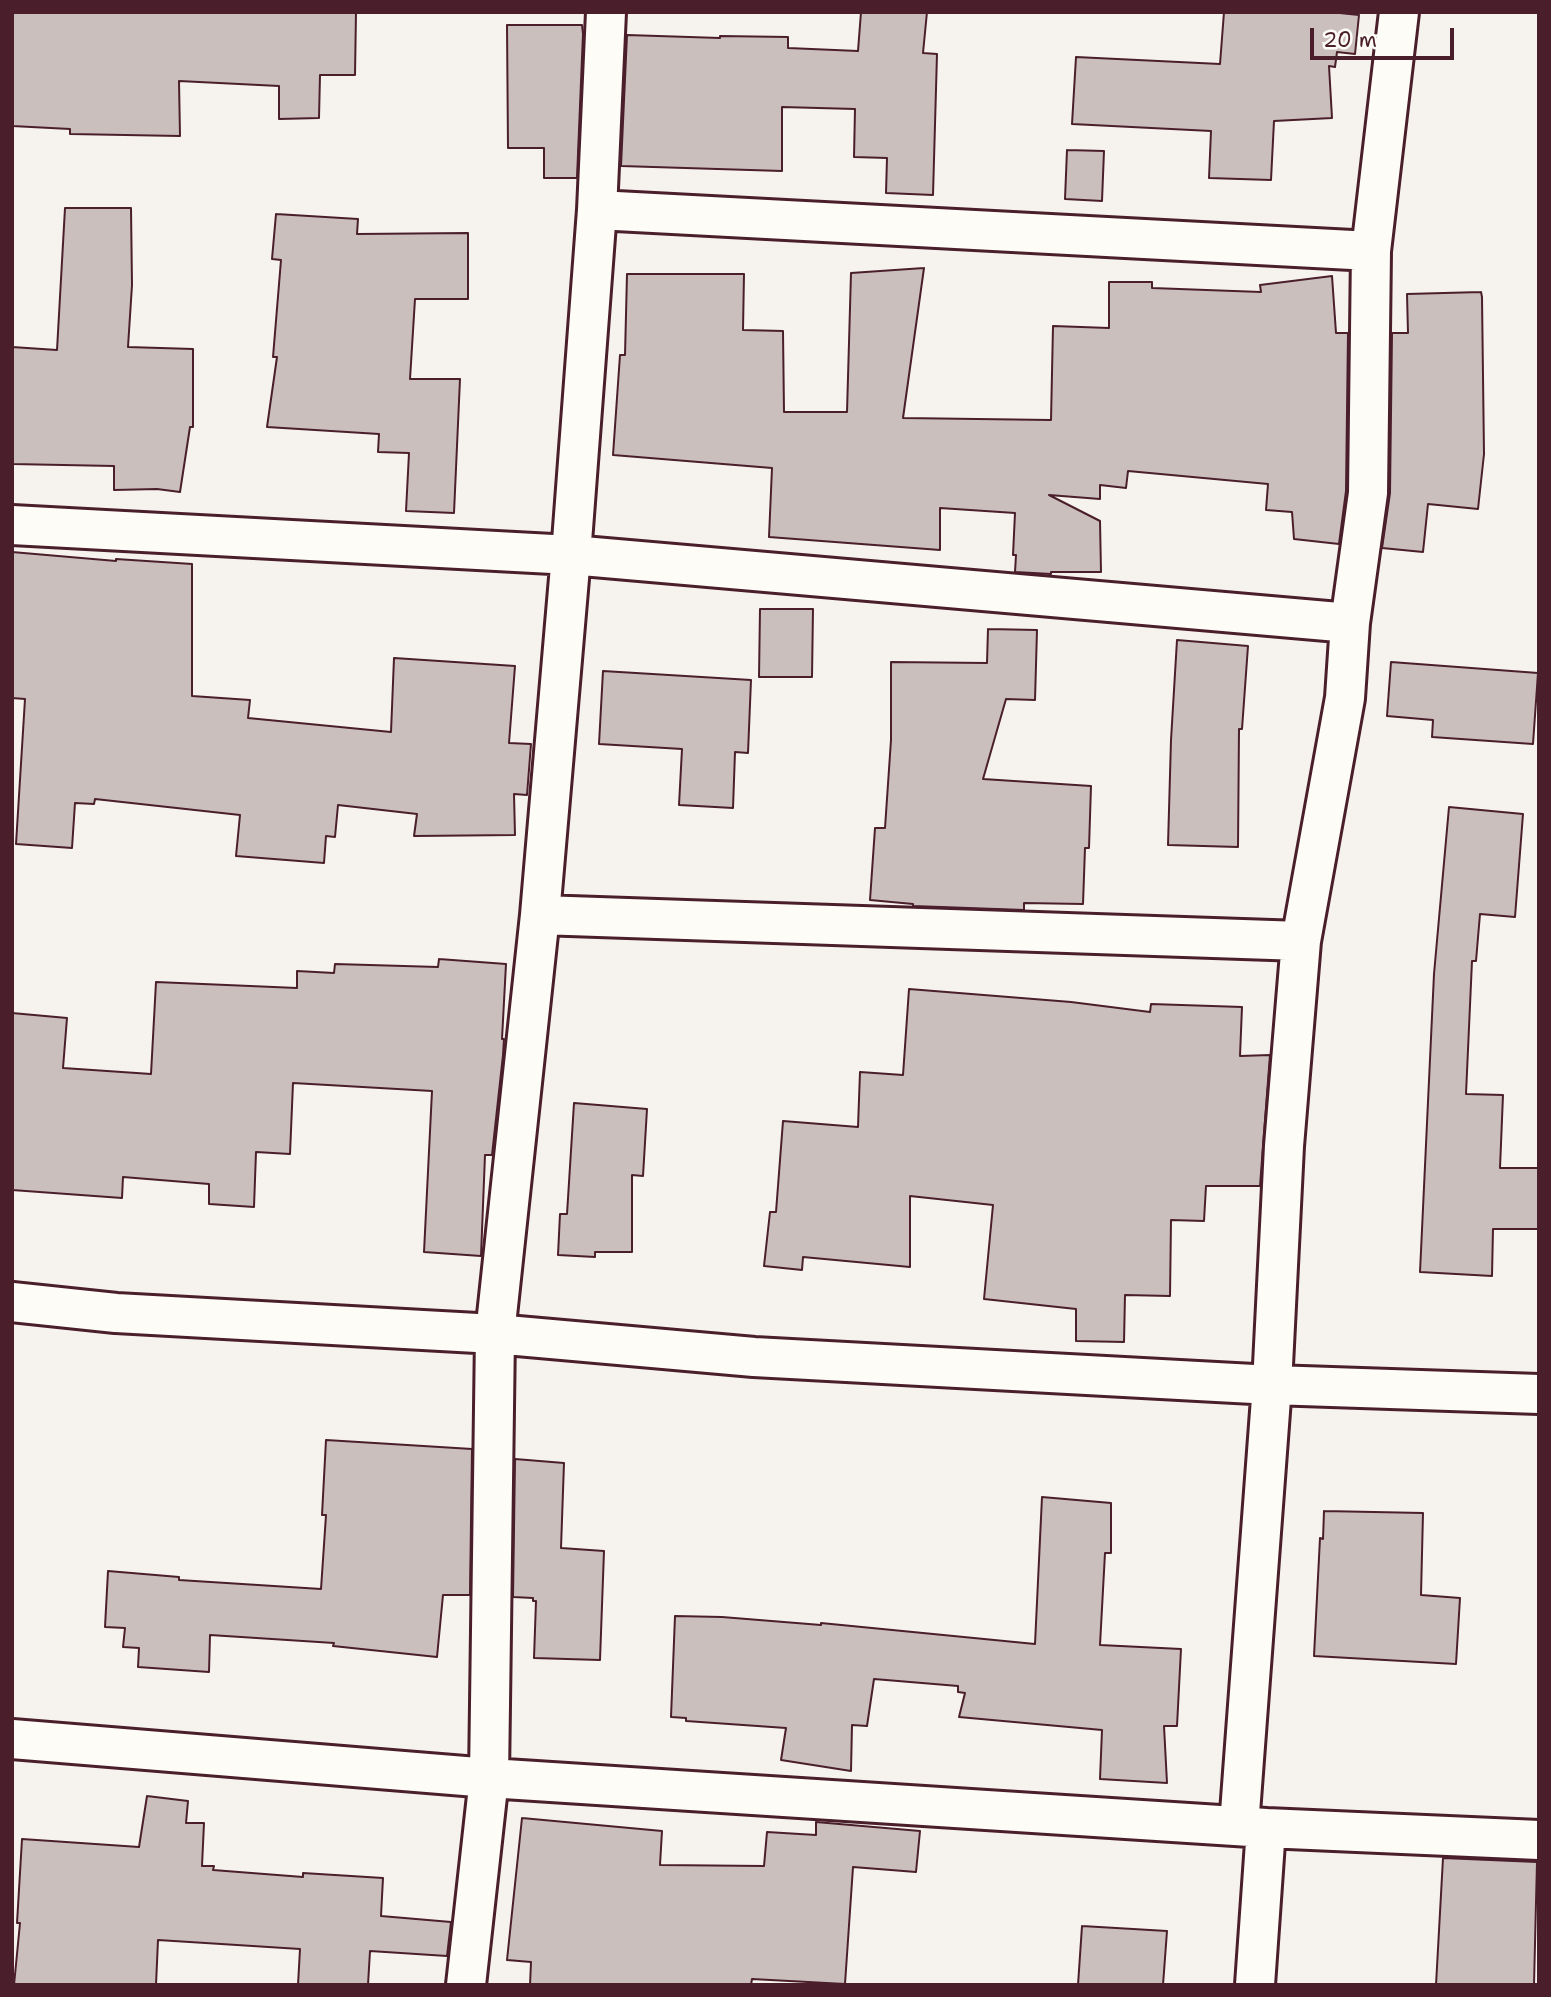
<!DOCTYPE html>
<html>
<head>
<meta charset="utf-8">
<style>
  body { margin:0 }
  #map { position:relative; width:1551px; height:1997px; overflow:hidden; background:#f6f3ef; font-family:"Shantell Sans",sans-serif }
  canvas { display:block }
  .frame { position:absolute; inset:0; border:14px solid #4a1f2b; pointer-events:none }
  .scale { position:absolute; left:1310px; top:28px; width:144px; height:32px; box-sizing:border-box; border:4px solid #4a1f2b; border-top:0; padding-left:9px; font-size:21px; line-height:24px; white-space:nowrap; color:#4a1f2b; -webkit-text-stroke:5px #fdfcf7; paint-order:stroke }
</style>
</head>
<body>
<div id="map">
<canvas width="1551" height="1997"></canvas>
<div class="frame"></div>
<div class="scale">20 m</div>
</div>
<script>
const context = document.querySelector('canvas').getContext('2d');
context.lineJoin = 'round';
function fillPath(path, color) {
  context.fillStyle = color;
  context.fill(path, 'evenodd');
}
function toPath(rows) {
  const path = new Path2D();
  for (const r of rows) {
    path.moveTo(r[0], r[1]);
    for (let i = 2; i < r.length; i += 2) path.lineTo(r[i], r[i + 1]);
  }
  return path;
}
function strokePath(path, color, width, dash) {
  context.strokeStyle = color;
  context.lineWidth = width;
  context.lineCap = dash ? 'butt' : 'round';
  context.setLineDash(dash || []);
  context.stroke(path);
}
const building = toPath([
  [12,12,356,12,355,75,320,75,319,118,279,119,279,86,179,81,180,136,70,134,70,129,12,126,12,12],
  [861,12,927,12,923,53,937,54,933,195,886,193,887,158,854,157,855,109,782,107,782,171,621,166,627,35,720,38,720,36,788,37,788,48,858,51,861,12],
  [1224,12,1330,12,1359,15,1355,54,1337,52,1335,67,1329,66,1332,118,1274,121,1271,180,1209,178,1211,131,1072,124,1076,57,1220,64,1224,12],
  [507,25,582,25,583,34,577,178,544,178,544,148,508,148,507,25],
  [1067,150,1104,151,1102,201,1065,199,1067,150],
  [65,208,131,208,132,285,128,347,193,349,193,427,190,427,180,492,157,489,114,490,114,466,12,464,12,347,57,350,65,208],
  [276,214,358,219,357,234,468,233,468,299,415,299,410,379,460,379,454,513,406,511,409,453,378,452,379,434,267,427,277,357,273,357,281,260,272,259,276,214],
  [924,268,903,418,1051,420,1053,326,1109,328,1109,282,1152,282,1152,288,1261,292,1260,285,1332,276,1336,333,1348,333,1346,491,1339,544,1294,539,1292,512,1266,510,1268,484,1128,471,1126,488,1100,485,1100,499,1049,495,1100,521,1101,572,1051,572,1051,574,1015,572,1016,555,1013,555,1015,513,940,508,940,550,769,537,772,468,613,455,620,355,625,355,627,274,744,274,743,330,783,331,784,412,847,412,851,273,924,268],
  [1481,292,1482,297,1484,454,1478,509,1428,504,1423,552,1382,548,1390,493,1392,333,1408,333,1407,294,1481,292],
  [12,552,116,561,116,559,192,564,192,696,250,700,248,718,391,732,394,658,515,666,509,743,531,744,527,795,514,794,515,835,414,836,417,814,338,805,335,837,326,836,324,863,236,856,240,815,95,799,94,804,75,803,72,848,16,844,25,699,12,698,12,552],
  [760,609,813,609,812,677,759,677,760,609],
  [988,629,1037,630,1035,700,1006,699,983,779,1091,786,1089,848,1085,848,1083,904,1024,903,1024,910,913,906,913,904,870,900,875,828,885,828,891,740,891,662,987,663,988,629],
  [1177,640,1248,646,1242,729,1239,729,1238,847,1168,845,1171,740,1177,640],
  [1391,662,1538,673,1533,744,1432,737,1433,720,1387,716,1391,662],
  [603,671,751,680,748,753,735,752,733,808,679,805,682,749,599,744,603,671],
  [1449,807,1523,814,1515,917,1480,914,1476,961,1472,961,1466,1094,1503,1095,1500,1168,1539,1168,1539,1229,1493,1229,1492,1276,1420,1272,1434,974,1449,807],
  [439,959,506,964,502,1039,504,1039,503,1055,492,1155,485,1155,481,1256,424,1252,432,1091,293,1083,290,1154,256,1152,254,1207,209,1204,209,1184,123,1177,122,1198,12,1190,12,1013,67,1018,63,1068,151,1074,156,982,297,988,297,971,334,973,335,964,438,967,439,959],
  [909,989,1071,1002,1150,1012,1151,1004,1242,1007,1240,1056,1270,1055,1260,1186,1206,1186,1204,1221,1171,1220,1170,1296,1125,1295,1124,1342,1076,1341,1076,1309,984,1299,993,1205,910,1196,910,1267,803,1257,802,1270,764,1266,770,1212,776,1212,783,1121,858,1127,860,1072,903,1075,909,989],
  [574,1103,647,1109,643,1176,632,1175,632,1252,595,1252,595,1257,558,1255,560,1214,567,1214,574,1103],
  [326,1440,472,1449,470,1595,443,1595,437,1657,333,1646,334,1643,210,1635,209,1672,138,1667,139,1648,123,1647,125,1628,105,1627,108,1571,179,1577,179,1580,321,1589,326,1515,322,1515,326,1440],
  [515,1459,564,1463,561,1548,604,1551,600,1660,534,1658,536,1601,533,1601,533,1598,513,1597,515,1459],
  [1042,1497,1111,1503,1111,1553,1105,1553,1100,1645,1181,1649,1177,1726,1164,1726,1167,1783,1100,1779,1102,1730,959,1717,965,1693,958,1692,958,1686,874,1679,867,1726,852,1725,851,1771,781,1760,786,1728,686,1721,686,1718,671,1717,675,1616,722,1617,821,1625,821,1623,1035,1644,1042,1497],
  [1324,1511,1423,1513,1421,1595,1460,1598,1456,1664,1314,1656,1320,1538,1323,1539,1324,1511],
  [147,1796,188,1801,186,1823,204,1823,202,1866,214,1866,213,1870,303,1877,303,1873,383,1878,381,1916,451,1922,447,1956,370,1951,368,1985,298,1985,300,1949,158,1940,156,1985,14,1985,20,1923,17,1923,22,1839,139,1847,147,1796],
  [522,1818,662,1831,660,1865,764,1866,767,1832,816,1835,816,1822,920,1831,916,1872,853,1867,845,1984,752,1979,751,1985,530,1985,531,1962,507,1960,522,1818],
  [1443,1858,1537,1862,1534,1985,1436,1985,1443,1858],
  [1082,1926,1167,1931,1163,1985,1078,1985,1082,1926]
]);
fillPath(building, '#cbbfbe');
strokePath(building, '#4a1f2b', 2);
const minor = toPath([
  [597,210,1371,251],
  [12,525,571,555,1350,623],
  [540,915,1301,941],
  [12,1302,116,1313,495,1334,754,1357,1272,1385,1539,1394],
  [12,1739,489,1778,1266,1828,1539,1840],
  [1239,1826,1272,1385,1284,1146,1301,941,1345,698,1350,623,1368,493,1371,251,1399,12],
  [466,1985,489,1778,495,1334,540,915,571,555,597,210,606,12],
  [1255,1985,1266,1828]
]);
strokePath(minor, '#4a1f2b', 44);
strokePath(minor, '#fdfcf7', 38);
</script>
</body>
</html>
